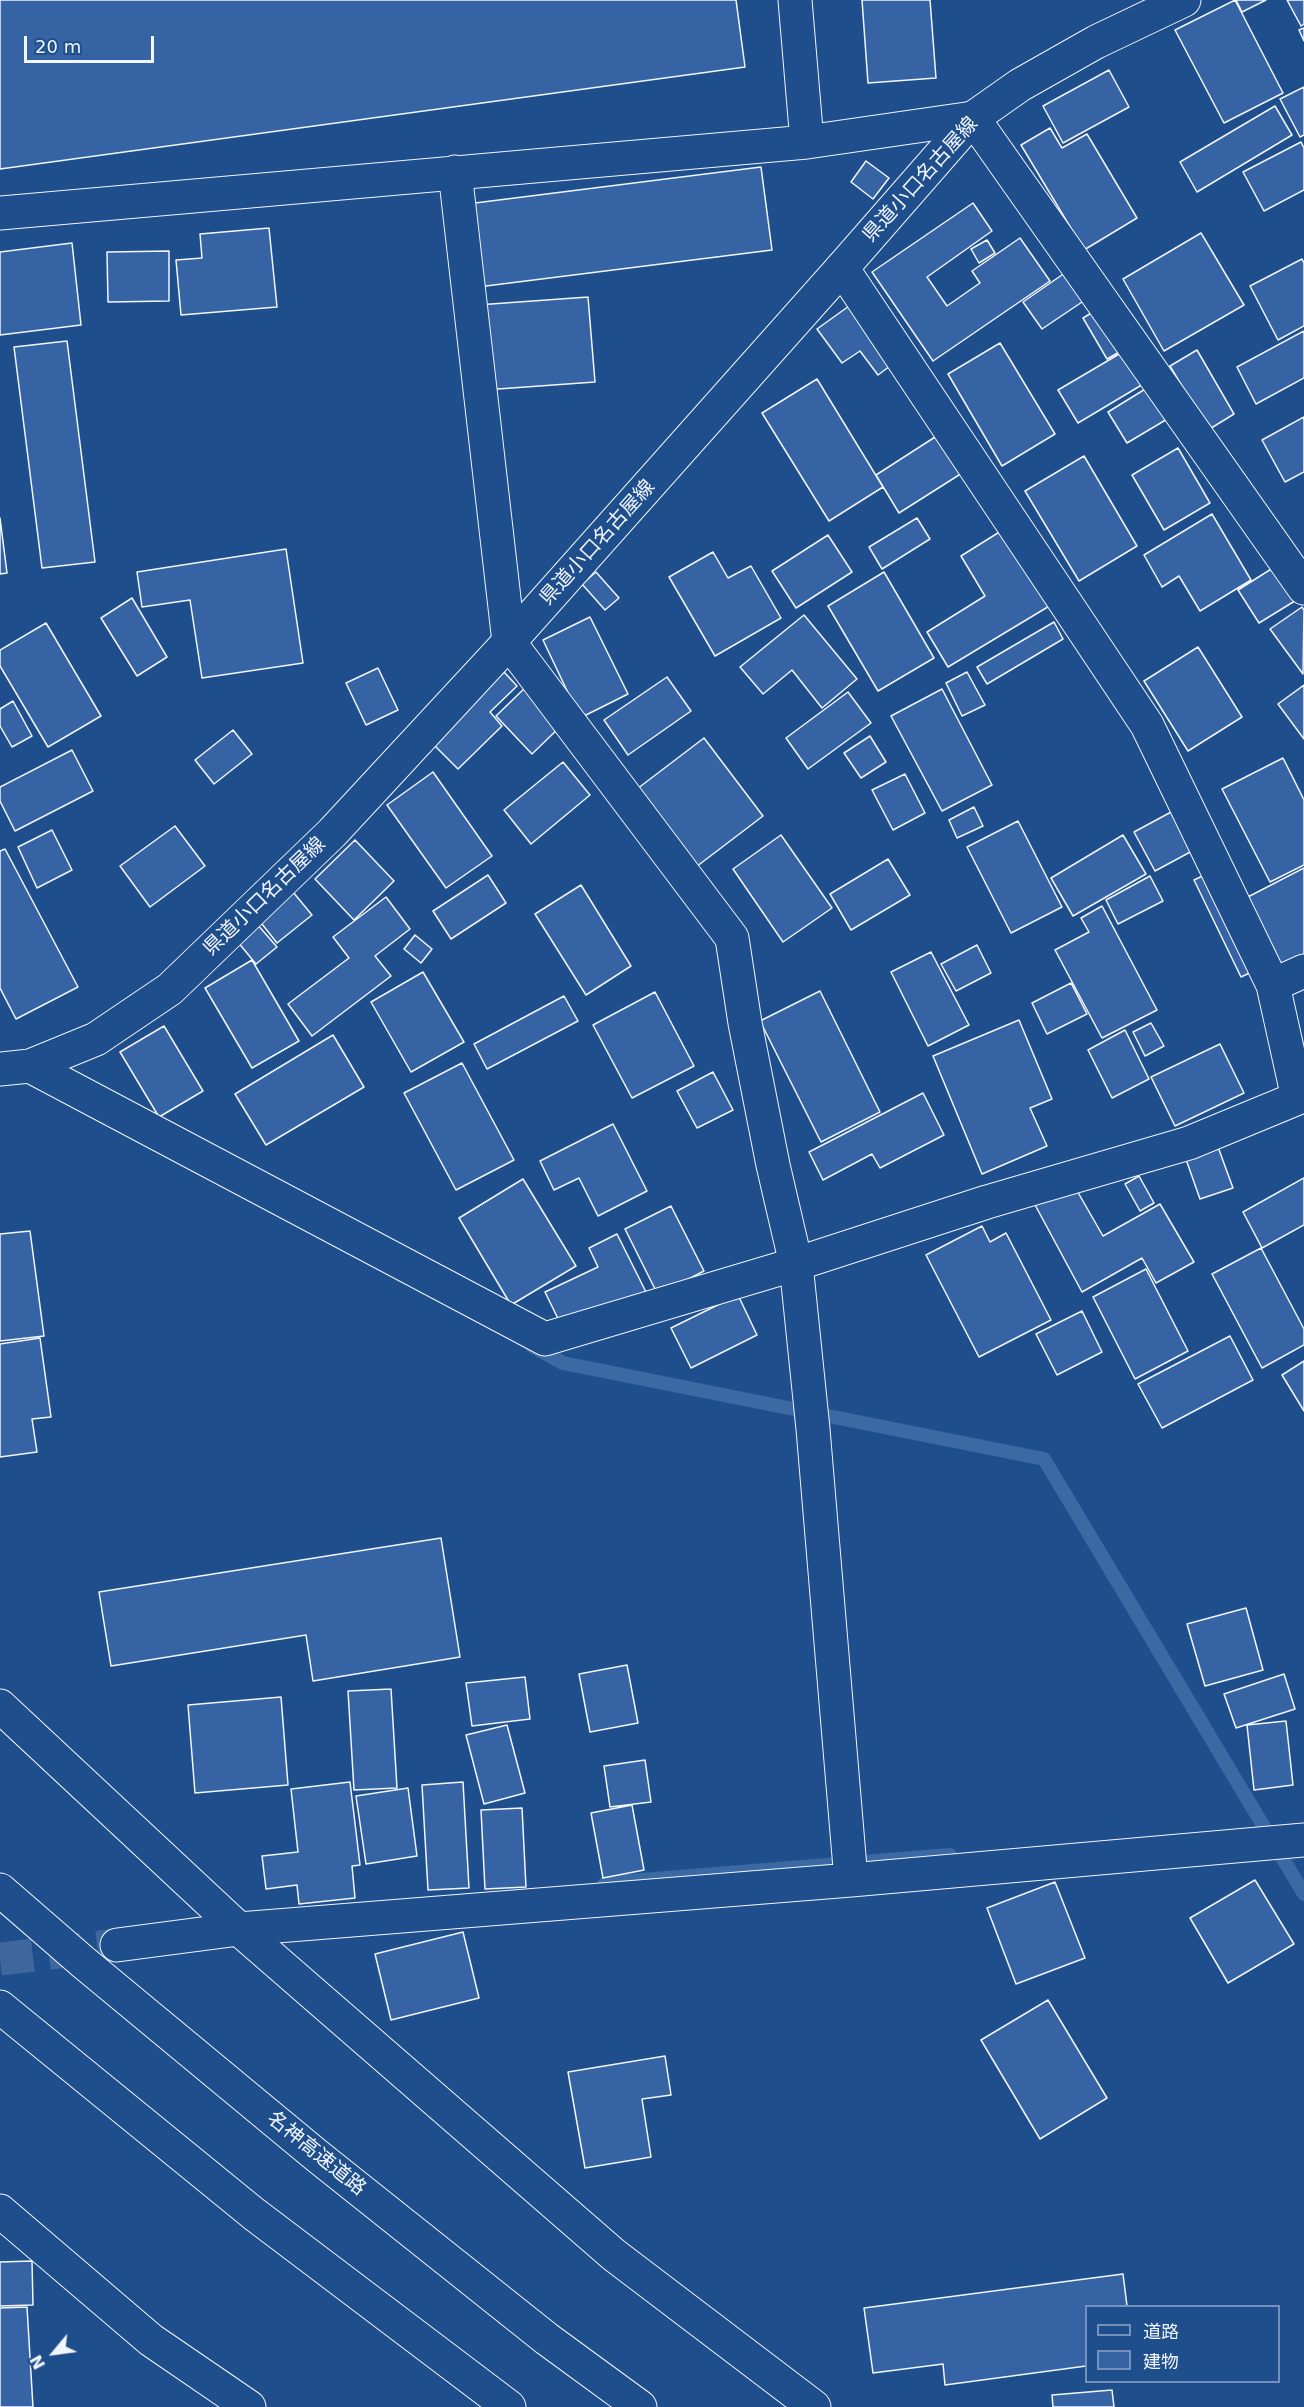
<!DOCTYPE html>
<html>
<head>
<meta charset="utf-8">
<style>
  body { margin:0 }
  #map { position:relative; width:1304px; height:2407px; overflow:hidden; background:#1f4e8c; font-family:"DejaVu Sans","Noto Sans JP",sans-serif }
  canvas { display:block }
  .legend { position:absolute; left:1085px; top:2305px; width:195px; height:78px; box-sizing:border-box; background:#1f4e8c; border:2px solid #7391ba; margin:0; padding:8px 10px; list-style:none; font-size:18px; color:#f2f6ff }
  .legend li { display:flex; align-items:center; gap:12px; height:30px }
  .legend b { width:30px; border:2px solid #7391ba }
  .north { position:absolute; left:24px; top:2323px; width:60px; height:60px; -webkit-text-stroke:4px #1f4e8c; paint-order:stroke; rotate:241deg; font-size:16px; font-weight:700; line-height:24px; text-align:center; color:#f2f6ff }
  .north::after { content:''; display:block; margin:auto; width:21px; height:27px; background:#f2f6ff; clip-path:polygon(50% 0,100% 100%,50% 72%,0 100%) }
  .scale { position:absolute; left:24px; top:36px; width:130px; height:27px; box-sizing:border-box; border:3px solid #f2f6ff; border-top:0; padding-left:8px; font-size:18px; line-height:21px; white-space:nowrap; color:#f2f6ff; -webkit-text-stroke:4px #1f4e8c; paint-order:stroke }
</style>
</head>
<body>
<div id="map">
<canvas width="1304" height="2407"></canvas>
<ul class="legend">
<li><b style="height:8px;background:#1f4e8c"></b>道路</li>
<li><b style="height:16px;background:#3563a3"></b>建物</li>
</ul>
<div class="north">N</div>
<div class="scale">20 m</div>
</div>
<script>
const context = document.querySelector('canvas').getContext('2d');
context.lineJoin = 'round';
function toPath(rows) {
  const path = new Path2D();
  for (const r of rows) {
    path.moveTo(r[0], r[1]);
    for (let i = 2; i < r.length; i += 2) path.lineTo(r[i], r[i + 1]);
  }
  return path;
}
function strokePath(path, color, width, dash) {
  context.strokeStyle = color;
  context.lineWidth = width;
  context.lineCap = dash ? 'butt' : 'round';
  context.setLineDash(dash || []);
  context.stroke(path);
}
function fillPath(path, color) {
  context.fillStyle = color;
  context.fill(path, 'evenodd');
}
function drawText(font, color, halo, rows, align = 'center') {
  context.font = font + ' "DejaVu Sans","Noto Sans JP",sans-serif';
  context.lineWidth = 4.5;
  context.setLineDash([]);
  context.textBaseline = 'middle';
  context.strokeStyle = halo;
  context.fillStyle = color;
  for (const [text, x, y, turn = 0] of rows) {
    context.save();
    context.translate(x, y);
    context.rotate((+turn || 0) * Math.PI / 180);
    context.textAlign = isNaN(turn) ? turn : align;
    if (halo) context.strokeText(text, 0, 0);
    context.fillText(text, 0, 0);
    context.restore();
  }
}
strokePath(toPath([
  [532,1346,563,1363,1044,1459,1304,1894],
  [605,1883,950,1855]
]), '#3b69a3', 14);
const building = toPath([
  [0,0,736,0,745,67,0,169,0,0],
  [862,0,930,0,936,78,868,83,862,0],
  [1235,0,1283,93,1224,123,1175,30,1235,0],
  [1236,0,1266,0,1242,12,1236,0],
  [1287,0,1304,0,1304,24,1301,26,1287,0],
  [1304,28,1304,41,1299,30,1304,28],
  [1109,70,1129,107,1063,143,1043,106,1109,70],
  [1304,87,1304,135,1300,137,1280,99,1304,87],
  [1275,106,1292,135,1197,192,1180,162,1275,106],
  [1050,128,1062,148,1087,134,1137,218,1084,250,1021,145,1050,128],
  [1301,142,1304,148,1304,190,1264,211,1243,172,1301,142],
  [866,161,889,178,873,199,851,182,866,161],
  [761,167,772,250,478,287,467,204,761,167],
  [973,203,992,231,927,277,947,306,980,283,972,271,1020,238,1050,281,933,361,872,272,973,203],
  [269,228,277,307,181,315,176,260,202,258,200,234,269,228],
  [1201,233,1244,305,1164,351,1123,279,1201,233],
  [987,240,995,253,979,263,971,249,987,240],
  [72,243,81,325,0,335,0,252,72,243],
  [169,251,169,301,108,302,107,252,169,251],
  [1302,259,1304,263,1304,326,1278,340,1250,286,1302,259],
  [1069,270,1088,298,1042,329,1023,302,1069,270],
  [588,297,595,382,484,390,477,305,588,297],
  [856,301,898,360,878,375,860,351,842,363,817,329,856,301],
  [1103,306,1128,347,1107,359,1083,318,1103,306],
  [1304,331,1304,378,1256,404,1237,367,1304,331],
  [67,341,95,562,42,568,14,347,67,341],
  [1000,343,1055,434,1002,466,948,374,1000,343],
  [1126,350,1145,383,1078,423,1058,390,1126,350],
  [1197,350,1234,414,1208,430,1170,366,1197,350],
  [817,379,883,487,829,521,762,413,817,379],
  [1155,383,1174,415,1127,443,1108,412,1155,383],
  [1304,417,1304,472,1285,482,1262,440,1304,417],
  [946,430,970,468,899,513,876,475,946,430],
  [1178,448,1210,503,1164,530,1132,475,1178,448],
  [1084,456,1137,546,1079,581,1025,491,1084,456],
  [1212,514,1251,580,1200,611,1179,576,1162,587,1144,555,1212,514],
  [0,518,7,573,0,574,0,518],
  [917,518,930,539,882,569,869,547,917,518],
  [1009,526,1056,602,948,667,927,632,985,596,961,556,1009,526],
  [828,535,852,572,796,608,772,571,828,535],
  [286,549,303,663,202,678,190,600,142,607,137,572,286,549],
  [713,552,728,578,751,566,781,618,715,656,669,577,713,552],
  [1276,566,1298,599,1259,623,1238,590,1276,566],
  [596,572,619,598,605,610,582,584,596,572],
  [884,572,934,658,878,691,828,606,884,572],
  [132,598,167,657,137,676,101,618,132,598],
  [1302,607,1304,610,1303,674,1270,629,1302,607],
  [804,615,857,679,822,708,792,670,763,694,740,667,804,615],
  [590,617,628,694,580,718,543,640,590,617],
  [1054,622,1063,639,987,684,977,667,1054,622],
  [46,623,101,716,48,747,0,666,0,650,46,623],
  [1198,647,1242,717,1188,751,1144,681,1198,647],
  [378,668,398,710,366,725,346,683,378,668],
  [504,672,517,686,490,712,502,726,458,769,432,743,504,672],
  [967,672,985,705,962,716,946,683,967,672],
  [667,677,691,711,628,755,604,720,667,677],
  [529,684,565,722,532,754,496,716,529,684],
  [1304,685,1304,739,1278,704,1304,685],
  [942,689,992,785,942,811,891,716,942,689],
  [848,692,871,723,808,769,786,738,848,692],
  [13,701,32,736,12,747,0,726,0,709,13,701],
  [233,730,252,754,214,784,195,760,233,730],
  [870,736,886,762,861,778,844,753,870,736],
  [704,738,763,816,692,870,633,792,704,738],
  [72,750,93,791,15,831,0,801,0,787,72,750],
  [1283,758,1304,800,1304,865,1270,882,1222,789,1283,758],
  [563,762,590,795,531,844,504,810,563,762],
  [433,772,492,856,446,888,387,805,433,772],
  [905,774,925,813,893,830,872,790,905,774],
  [974,807,983,826,957,838,949,820,974,807],
  [1173,811,1194,850,1155,871,1134,832,1173,811],
  [1018,821,1062,907,1011,933,967,847,1018,821],
  [175,826,205,866,150,907,120,866,175,826],
  [52,830,72,870,37,888,18,847,52,830],
  [781,835,832,908,783,942,733,869,781,835],
  [1123,835,1146,874,1073,916,1051,878,1123,835],
  [355,840,394,881,354,920,315,879,355,840],
  [5,849,78,987,16,1019,0,988,0,851,5,849],
  [888,859,910,895,851,930,830,894,888,859],
  [1304,868,1304,956,1280,968,1244,899,1304,868],
  [1211,872,1258,969,1241,977,1194,880,1211,872],
  [488,875,506,903,451,939,433,911,488,875],
  [1150,876,1163,901,1118,924,1106,900,1150,876],
  [581,885,631,966,586,995,535,914,581,885],
  [293,892,312,915,277,943,258,919,293,892],
  [386,897,410,929,375,956,391,976,312,1036,288,1004,349,958,333,937,386,897],
  [1102,906,1157,1010,1102,1038,1055,950,1089,932,1081,918,1102,906],
  [257,924,277,947,256,964,237,941,257,924],
  [415,935,432,949,421,963,404,949,415,935],
  [977,945,991,973,956,991,941,964,977,945],
  [931,952,969,1025,928,1046,891,972,931,952],
  [252,960,299,1041,252,1068,205,988,252,960],
  [423,972,464,1042,411,1072,371,1002,423,972],
  [1071,983,1087,1014,1047,1034,1032,1003,1071,983],
  [820,991,880,1112,821,1142,760,1021,820,991],
  [655,992,694,1066,632,1098,593,1025,655,992],
  [564,996,578,1021,487,1069,474,1044,564,996],
  [1019,1020,1052,1099,1030,1108,1047,1146,982,1174,933,1056,1019,1020],
  [1151,1023,1164,1046,1145,1056,1133,1032,1151,1023],
  [164,1026,203,1091,159,1117,120,1052,164,1026],
  [1125,1030,1149,1079,1112,1098,1088,1050,1125,1030],
  [333,1035,364,1087,266,1145,235,1094,333,1035],
  [1220,1044,1244,1093,1175,1126,1151,1077,1220,1044],
  [462,1063,514,1160,456,1190,404,1093,462,1063],
  [713,1072,733,1110,697,1128,677,1091,713,1072],
  [923,1093,944,1135,880,1168,872,1154,823,1180,809,1152,923,1093],
  [613,1124,647,1191,598,1216,579,1178,554,1190,540,1161,613,1124],
  [1214,1136,1233,1188,1200,1199,1182,1148,1214,1136],
  [1139,1176,1154,1203,1140,1211,1125,1184,1139,1176],
  [1304,1178,1304,1225,1262,1248,1243,1212,1304,1178],
  [523,1179,576,1266,511,1305,459,1218,523,1179],
  [1072,1182,1103,1236,1160,1204,1194,1262,1156,1283,1142,1258,1082,1292,1034,1203,1072,1182],
  [671,1206,704,1271,658,1295,625,1229,671,1206],
  [982,1226,990,1242,1006,1233,1051,1320,979,1357,926,1255,982,1226],
  [30,1231,44,1336,0,1341,0,1234,30,1231],
  [617,1234,646,1292,565,1333,545,1292,598,1267,589,1248,617,1234],
  [1261,1248,1304,1329,1304,1345,1262,1368,1212,1274,1261,1248],
  [1146,1269,1188,1351,1135,1379,1093,1297,1146,1269],
  [738,1295,757,1335,691,1368,671,1328,738,1295],
  [1082,1311,1102,1352,1057,1375,1036,1334,1082,1311],
  [1230,1336,1253,1380,1162,1428,1138,1384,1230,1336],
  [40,1338,51,1417,32,1419,37,1452,0,1457,0,1344,40,1338],
  [1304,1361,1304,1411,1282,1375,1304,1361],
  [441,1538,460,1657,313,1681,306,1635,111,1666,99,1592,441,1538],
  [1246,1608,1263,1670,1205,1686,1187,1624,1246,1608],
  [627,1665,638,1723,590,1732,579,1674,627,1665],
  [1284,1674,1295,1709,1236,1728,1224,1694,1284,1674],
  [525,1677,530,1719,472,1726,466,1683,525,1677],
  [391,1689,397,1788,354,1790,348,1691,391,1689],
  [281,1697,288,1785,195,1793,188,1705,281,1697],
  [1286,1721,1293,1785,1254,1790,1247,1725,1286,1721],
  [507,1725,525,1793,484,1804,466,1735,507,1725],
  [645,1760,651,1802,610,1807,604,1766,645,1760],
  [350,1782,360,1865,352,1866,355,1898,299,1904,297,1885,266,1889,262,1856,298,1852,291,1789,350,1782],
  [463,1782,469,1888,428,1890,422,1785,463,1782],
  [408,1788,417,1856,366,1864,356,1796,408,1788],
  [632,1805,644,1870,603,1878,591,1813,632,1805],
  [522,1808,526,1887,485,1889,481,1810,522,1808],
  [1255,1880,1294,1944,1228,1983,1190,1918,1255,1880],
  [1055,1882,1085,1958,1016,1984,987,1908,1055,1882],
  [463,1932,479,1998,391,2020,375,1954,463,1932],
  [1048,2000,1107,2098,1040,2139,981,2040,1048,2000],
  [665,2056,671,2095,642,2099,651,2157,585,2168,568,2072,665,2056],
  [32,2261,33,2305,0,2306,0,2262,32,2261],
  [1123,2274,1127,2306,1086,2306,1086,2366,945,2385,943,2364,873,2373,864,2308,1123,2274],
  [27,2307,33,2407,0,2407,0,2308,27,2307],
  [1112,2390,1114,2407,1053,2407,1052,2395,1112,2390]
]);
fillPath(building, '#3563a3');
strokePath(building, '#f2f6ff', 1.5);
strokePath(toPath([
  [0,1959,117,1945]
]), '#3f679d', 33, [33, 16]);
const minor = toPath([
  [795,0,807,142],
  [455,172,509,642,732,938,745,1023,773,1165,796,1264,813,1429,851,1880],
  [0,213,807,142,973,118,1304,588],
  [842,268,1147,725,1273,985],
  [30,1066,545,1339,796,1264,987,1202,1189,1143,1298,1098,1273,985,1304,971],
  [0,1706,239,1929,614,2255,814,2407],
  [117,1945,239,1929,851,1880,1304,1840],
  [0,2211,151,2340,249,2407]
]);
const major = toPath([
  [0,1069,30,1066,96,1039,170,989,332,833,509,642,842,268,973,118,1020,85,1096,42,1184,0]
]);
const highway = toPath([
  [0,1890,83,1962,316,2155,547,2339,640,2407],
  [0,2007,254,2214,509,2407]
]);
strokePath(minor, '#f2f6ff', 35);
strokePath(major, '#f2f6ff', 35);
strokePath(highway, '#f2f6ff', 35);
strokePath(minor, '#1f4e8c', 33);
strokePath(major, '#1f4e8c', 33);
strokePath(highway, '#1f4e8c', 33);
drawText('20px', '#f2f6ff', '#1f4e8c', [
  ["県道小口名古屋線",921,180,-48],
  ["県道小口名古屋線",598,543,-48],
  ["県道小口名古屋線",265,897,-44],
  ["名神高速道路",316,2154,39]
]);
</script>
</body>
</html>
